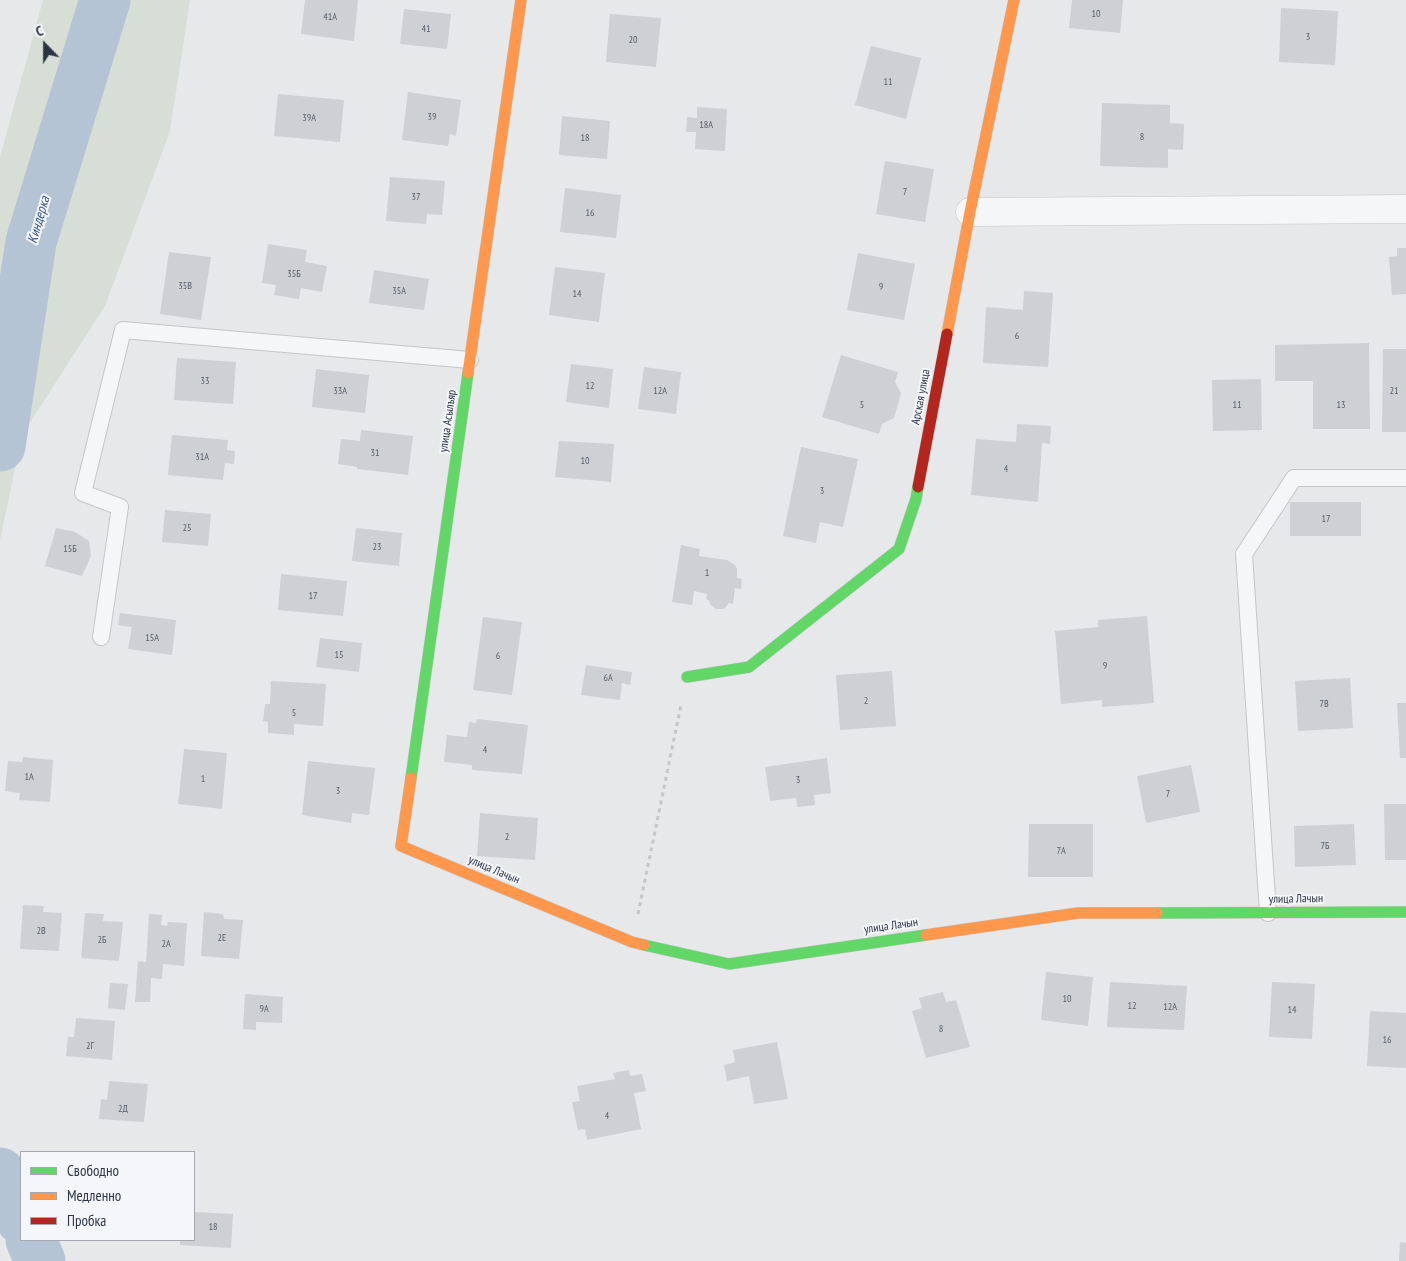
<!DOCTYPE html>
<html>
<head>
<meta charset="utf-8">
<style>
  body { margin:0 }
  #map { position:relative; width:1406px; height:1261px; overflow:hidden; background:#e6e8ea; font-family:"PT Sans Narrow",sans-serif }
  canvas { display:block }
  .legend { position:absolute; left:20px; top:1151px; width:175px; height:90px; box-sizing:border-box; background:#f4f6f9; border:1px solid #a4a8b1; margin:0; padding:6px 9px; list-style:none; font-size:15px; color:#2b3445 }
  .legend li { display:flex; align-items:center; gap:10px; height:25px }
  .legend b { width:25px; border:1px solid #a4a8b1 }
  .north { position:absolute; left:20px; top:20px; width:50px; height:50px; -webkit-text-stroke:4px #f4f6f9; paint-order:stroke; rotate:338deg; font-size:14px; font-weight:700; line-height:20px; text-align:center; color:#2b3445 }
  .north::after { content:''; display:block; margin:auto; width:18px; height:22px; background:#2b3445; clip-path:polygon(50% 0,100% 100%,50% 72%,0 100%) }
</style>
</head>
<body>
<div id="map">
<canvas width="1406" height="1261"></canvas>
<ul class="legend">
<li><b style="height:6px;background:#63d668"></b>Свободно</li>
<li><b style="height:6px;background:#ff974d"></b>Медленно</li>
<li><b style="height:6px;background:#b3261e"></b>Пробка</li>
</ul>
<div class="north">С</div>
</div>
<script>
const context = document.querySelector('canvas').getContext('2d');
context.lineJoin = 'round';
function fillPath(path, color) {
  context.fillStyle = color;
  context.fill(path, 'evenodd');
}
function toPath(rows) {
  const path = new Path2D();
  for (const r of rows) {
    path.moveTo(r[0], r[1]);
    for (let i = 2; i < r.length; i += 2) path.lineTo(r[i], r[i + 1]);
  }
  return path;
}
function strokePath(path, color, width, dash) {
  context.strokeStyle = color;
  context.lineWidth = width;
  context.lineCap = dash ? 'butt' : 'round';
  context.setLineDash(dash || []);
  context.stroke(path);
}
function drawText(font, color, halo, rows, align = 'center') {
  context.font = font + ' "PT Sans Narrow",sans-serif';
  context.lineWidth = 4;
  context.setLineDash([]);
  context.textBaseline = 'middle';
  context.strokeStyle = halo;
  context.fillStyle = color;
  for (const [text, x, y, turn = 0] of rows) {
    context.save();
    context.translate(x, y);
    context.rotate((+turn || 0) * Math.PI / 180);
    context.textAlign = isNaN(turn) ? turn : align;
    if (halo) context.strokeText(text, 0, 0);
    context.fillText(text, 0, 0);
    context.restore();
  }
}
fillPath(toPath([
  [43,0,190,0,170,131,105,306,22,435,0,540,0,157]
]), '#d6ded6');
strokePath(toPath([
  [0,446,31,242,105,0],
  [0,1173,21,1219],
  [31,1240,40,1261]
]), '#b4c4d5', 51);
fillPath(toPath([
  [305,0,358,0,354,41,301,34],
  [1072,0,1123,0,1120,33,1069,28],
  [1281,8,1338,11,1335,65,1279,62],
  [404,9,451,14,447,49,400,44],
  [610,14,661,18,656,67,606,62],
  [871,46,921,58,906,119,855,105],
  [408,92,461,100,456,136,450,134,448,146,402,140],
  [278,94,344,100,340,142,274,136],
  [1102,103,1170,105,1170,123,1184,124,1183,150,1168,149,1168,168,1100,166],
  [697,107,727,109,725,151,695,149,696,132,686,132,687,117,697,118],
  [562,116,610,121,607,159,559,155],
  [885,161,934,169,925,222,876,214],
  [390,177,445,181,442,215,427,214,426,224,386,221],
  [565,188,621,195,616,238,560,232],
  [268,244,307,250,305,262,327,266,322,292,301,288,299,299,274,295,276,285,262,283],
  [1397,248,1406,248,1406,294,1392,295,1389,257,1397,256],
  [169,252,211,257,201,320,160,314],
  [858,253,915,264,904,320,847,310],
  [555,267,605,273,599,322,549,315],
  [374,270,429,279,424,310,369,303],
  [1024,291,1053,293,1048,367,983,363,986,307,1023,310],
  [1369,343,1370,429,1313,429,1313,381,1275,381,1275,345],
  [1383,349,1406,349,1406,432,1382,432],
  [841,355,898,372,895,382,901,393,894,418,882,424,879,434,822,417],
  [177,358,236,362,233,404,174,400],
  [571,364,613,369,609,408,566,402],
  [644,367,681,372,676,414,638,409],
  [316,369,369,375,365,413,312,407],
  [1261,379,1262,430,1213,431,1212,380],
  [1017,424,1051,426,1050,444,1042,443,1038,502,971,495,976,439,1016,442],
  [361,430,413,436,408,475,357,469,357,467,338,464,341,439,360,441],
  [172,435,228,440,227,450,235,451,234,464,225,463,223,480,168,475],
  [559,441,614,444,611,482,555,477],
  [801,447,858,459,843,527,820,522,816,543,783,536],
  [1290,502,1361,502,1361,536,1290,536],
  [165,510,211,514,208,546,162,542],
  [56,528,75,532,89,541,91,556,82,576,45,566],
  [356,528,402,533,399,566,352,561],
  [681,545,700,549,699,556,727,560,735,565,737,569,737,578,742,579,741,589,735,588,733,604,729,603,724,609,716,609,710,604,709,600,706,599,707,594,694,591,692,605,672,602],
  [281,574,347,581,343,616,278,610],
  [120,613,176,620,172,655,128,649,132,627,118,625],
  [1147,616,1154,703,1102,707,1102,700,1061,704,1055,631,1098,627,1098,620],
  [483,617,522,622,512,695,473,690],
  [320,638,362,643,359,672,316,667],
  [586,665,632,672,630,685,622,683,620,700,581,695],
  [892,671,896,726,840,730,836,675],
  [1350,678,1353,728,1298,731,1295,681],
  [271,681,326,684,323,726,294,724,294,735,268,733,268,722,263,721,265,704,270,704],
  [1397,703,1406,703,1406,758,1400,758],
  [477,719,528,725,522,774,472,770,472,765,444,762,447,735,467,737,469,722,476,723],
  [184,749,227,753,222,809,178,804],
  [23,757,53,760,50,802,19,800,20,793,5,791,8,761,22,762],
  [827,758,831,793,814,795,815,805,797,807,796,798,770,801,765,767],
  [308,761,375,768,369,815,352,813,351,823,302,815],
  [1191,765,1200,812,1146,823,1137,776],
  [1384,804,1406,804,1406,860,1385,860],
  [480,813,538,818,535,860,477,856],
  [1029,824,1093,824,1093,877,1028,877],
  [1354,824,1356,865,1295,867,1294,826],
  [23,905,44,906,43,912,62,913,59,951,20,949],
  [204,912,223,914,224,919,243,920,239,959,201,956],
  [85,913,104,914,103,921,123,922,119,961,81,958],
  [149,914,162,915,161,925,167,926,168,922,187,923,184,966,163,964,162,979,151,978,150,1002,135,1002,138,961,146,962],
  [1046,972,1093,977,1088,1026,1041,1020],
  [1110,982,1187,986,1184,1030,1107,1027],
  [1272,982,1315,984,1312,1039,1269,1037],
  [110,983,128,984,125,1010,108,1008],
  [943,992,946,1002,956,1000,970,1047,926,1058,912,1011,922,1008,919,998],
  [245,994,283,997,282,1023,256,1022,256,1030,243,1029],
  [1370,1011,1406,1013,1406,1068,1367,1066],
  [76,1018,115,1021,112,1060,66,1056,68,1037,74,1037],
  [777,1042,788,1099,754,1104,749,1076,727,1081,724,1065,735,1062,733,1050],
  [629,1070,630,1076,642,1074,646,1091,634,1093,641,1129,587,1140,585,1129,578,1130,572,1102,580,1101,577,1086,615,1079,613,1073],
  [109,1081,148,1084,144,1122,99,1119,101,1099,107,1100],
  [194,1212,233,1214,231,1248,180,1245,180,1240,194,1240],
  [1400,1242,1406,1243,1406,1261,1399,1261]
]), '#ced0d3');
const lane = toPath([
  [101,637,120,507,83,493,123,330,470,360],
  [1268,913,1244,554,1294,478,1406,478]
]);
const street = toPath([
  [970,212,1406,209]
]);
const fast = toPath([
  [687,677,749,667,899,549,916,499,918,487],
  [411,778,468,373],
  [1157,913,1406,912],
  [644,945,729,964,926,935]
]);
const slow = toPath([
  [947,334,970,212,1014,0],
  [468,373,521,0],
  [411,778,401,846,632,942,644,945],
  [926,935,1078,913,1157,913]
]);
const jam = toPath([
  [918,487,947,334]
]);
strokePath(lane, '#c4c6c8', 18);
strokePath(street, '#c4c6c8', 29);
strokePath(fast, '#c4c6c8', 12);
strokePath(slow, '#c4c6c8', 12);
strokePath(jam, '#c4c6c8', 12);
strokePath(toPath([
  [638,914,681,705]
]), '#c5c6ca', 3, [4, 4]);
strokePath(lane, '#f5f6f7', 16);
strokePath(street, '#f5f6f7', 28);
strokePath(fast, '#63d668', 11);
strokePath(slow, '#ff974d', 11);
strokePath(jam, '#b3261e', 11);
drawText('10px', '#545c69', null, [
  ["10",1096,14],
  ["41А",330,17],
  ["41",426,29],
  ["3",1308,37],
  ["20",633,40],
  ["11",888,82],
  ["39",432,117],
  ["39А",309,118],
  ["18А",706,125],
  ["8",1142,137],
  ["18",585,138],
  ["7",905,192],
  ["37",416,197],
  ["16",590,213],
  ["35Б",294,274],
  ["35В",185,286],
  ["9",881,287],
  ["35А",399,291],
  ["14",577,294],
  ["6",1017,336],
  ["33",205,381],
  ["12",590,386],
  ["33А",340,391],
  ["12А",660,391],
  ["21",1394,391],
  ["5",862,405],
  ["11",1237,405],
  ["13",1341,405],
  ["31",375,453],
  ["31А",202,457],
  ["10",585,461],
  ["4",1006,469],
  ["3",822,491],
  ["17",1326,519],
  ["25",187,528],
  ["23",377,547],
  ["15Б",70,549],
  ["1",707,573],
  ["17",313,596],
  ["15А",152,638],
  ["15",339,655],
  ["6",498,656],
  ["9",1105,666],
  ["6А",608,678],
  ["2",866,701],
  ["7В",1324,704],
  ["5",294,713],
  ["4",485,750],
  ["1А",29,777],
  ["1",203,779],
  ["3",798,780],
  ["3",338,791],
  ["7",1168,794],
  ["2",507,837],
  ["7Б",1325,846],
  ["7А",1061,851],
  ["2В",41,931],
  ["2Е",222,938],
  ["2Б",102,940],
  ["2А",166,944],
  ["10",1067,999],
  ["12",1132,1006],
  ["12А",1170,1007],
  ["9А",264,1009],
  ["14",1292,1010],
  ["8",941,1029],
  ["16",1387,1040],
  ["2Г",90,1046],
  ["2Д",123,1109],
  ["4",607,1116],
  ["18",213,1227]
]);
drawText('12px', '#2b3445', '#f4f6f9', [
  ["Арская улица",921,397,-79],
  ["улица Асылъяр",448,421,-82],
  ["улица Лачын",494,870,23],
  ["улица Лачын",1296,899,-1],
  ["улица Лачын",891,926,-8]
]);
drawText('italic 14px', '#34527a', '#f4f6f9', [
  ["Киндерка",39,220,-74]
]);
</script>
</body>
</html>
